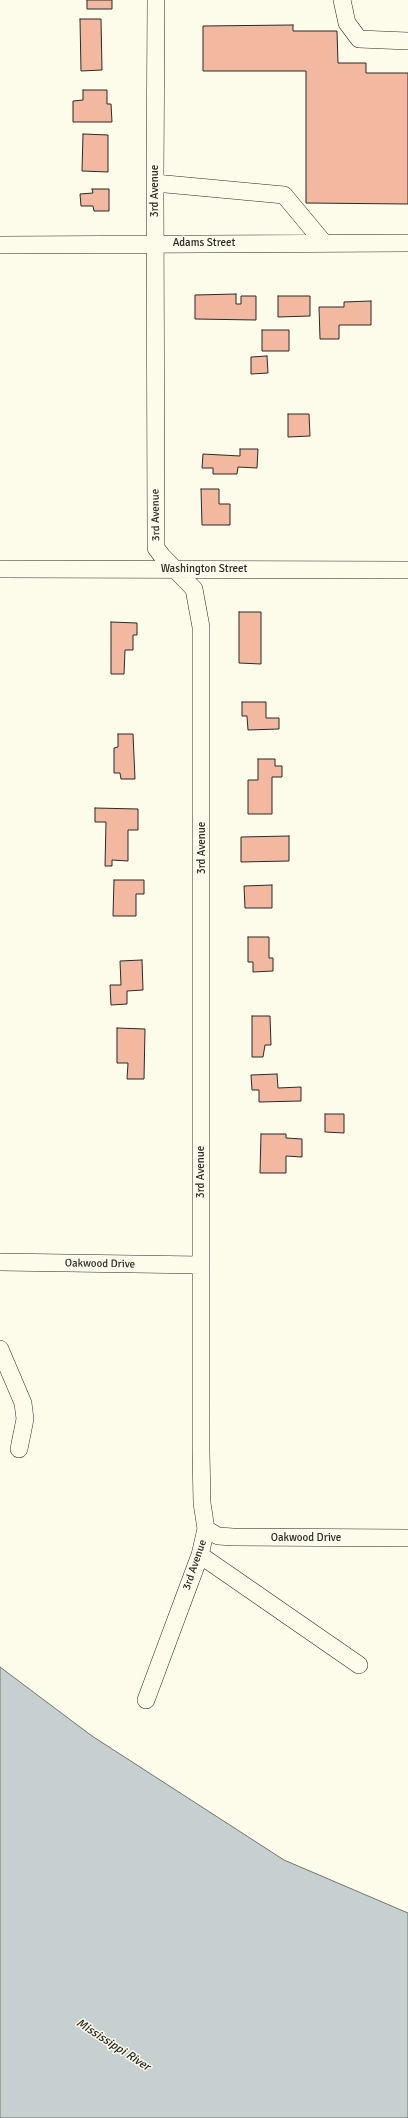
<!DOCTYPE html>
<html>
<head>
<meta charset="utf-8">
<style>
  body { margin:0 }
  canvas { display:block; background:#fdfbea }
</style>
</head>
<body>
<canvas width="408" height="2118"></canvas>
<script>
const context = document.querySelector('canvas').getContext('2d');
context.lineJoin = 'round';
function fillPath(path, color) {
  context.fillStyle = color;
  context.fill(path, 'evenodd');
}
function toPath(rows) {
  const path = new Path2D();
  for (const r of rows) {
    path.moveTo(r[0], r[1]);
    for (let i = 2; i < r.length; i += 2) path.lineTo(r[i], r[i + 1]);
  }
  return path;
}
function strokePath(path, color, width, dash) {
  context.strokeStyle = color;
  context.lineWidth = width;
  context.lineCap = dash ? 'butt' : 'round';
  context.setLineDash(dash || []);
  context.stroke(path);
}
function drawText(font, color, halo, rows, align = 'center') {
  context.font = font + ' Signika,sans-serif';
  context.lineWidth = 3;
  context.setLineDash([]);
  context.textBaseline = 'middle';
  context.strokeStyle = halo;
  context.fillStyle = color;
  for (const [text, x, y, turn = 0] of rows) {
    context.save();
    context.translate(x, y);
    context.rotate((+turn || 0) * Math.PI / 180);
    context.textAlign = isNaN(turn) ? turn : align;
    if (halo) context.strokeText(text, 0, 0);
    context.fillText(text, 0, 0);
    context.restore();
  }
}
const water = toPath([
  [0,1667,92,1736,284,1860,408,1913,408,2118,0,2118,0,1667]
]);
fillPath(water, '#c7d0d0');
strokePath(water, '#74746e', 1);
const building = toPath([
  [87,0,112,0,112,9,87,9,87,0],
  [80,19,101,19,102,70,81,71,80,19],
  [293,25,293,31,337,31,338,63,366,63,366,73,408,73,408,204,306,203,306,71,203,71,203,26,293,25],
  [83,90,107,90,107,104,111,104,112,122,73,122,73,101,83,100,83,90],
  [83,134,108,135,108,172,82,171,83,134],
  [92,189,109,189,109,211,94,211,93,206,81,206,80,194,93,193,92,189],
  [236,294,236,304,241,304,241,296,256,296,256,320,195,319,195,295,236,294],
  [278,296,310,296,310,316,278,317,278,296],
  [371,301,371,325,339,325,339,339,320,339,319,307,344,307,344,302,371,301],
  [262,330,289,330,289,351,262,351,262,330],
  [267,356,268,373,251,374,251,357,267,356],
  [288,414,309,414,310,436,288,437,288,414],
  [240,449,258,449,257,468,238,467,237,474,213,474,213,468,202,468,203,454,240,456,240,449],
  [201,489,219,489,219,504,230,504,230,525,202,525,201,489],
  [239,612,261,612,261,664,239,663,239,612],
  [111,622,137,623,137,635,133,635,133,650,125,650,124,674,111,674,111,622],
  [242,702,266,702,266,718,279,718,279,729,248,730,247,716,242,716,242,702],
  [118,734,133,734,135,779,121,779,120,773,114,773,114,748,118,747,118,734],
  [258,759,275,759,275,766,282,766,282,777,272,777,272,814,248,814,248,780,258,780,258,759],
  [95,808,138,809,138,830,128,830,128,861,112,860,112,866,105,866,106,822,95,822,95,808],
  [289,836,289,861,241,862,241,837,289,836],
  [114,880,144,880,144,894,136,894,136,916,113,916,114,880],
  [272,885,272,908,245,908,244,886,272,885],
  [248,937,269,937,269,958,273,958,273,971,253,972,253,962,248,962,248,937],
  [142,960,143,990,127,991,127,1004,111,1005,110,985,121,985,120,961,142,960],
  [252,1016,270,1016,271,1045,265,1045,263,1057,252,1057,252,1016],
  [117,1028,145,1029,144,1079,127,1079,128,1063,117,1063,117,1028],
  [277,1074,278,1088,301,1087,301,1101,259,1102,259,1090,252,1090,251,1075,277,1074],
  [325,1114,344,1114,344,1133,325,1132,325,1114],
  [261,1134,286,1134,286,1138,302,1139,302,1157,286,1156,286,1173,260,1173,261,1134]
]);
fillPath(building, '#f2b8a0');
strokePath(building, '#2b2b2b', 1);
const minor = toPath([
  [342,0,347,23,359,39,408,41],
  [155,183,284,195,324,243],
  [0,245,408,243],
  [0,569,408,570],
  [0,1262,201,1265],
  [0,1349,23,1403,25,1419,19,1449],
  [206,1529,218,1536,233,1537,408,1538],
  [200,1555,359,1665],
  [146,1700,200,1555,206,1529,202,1503,201,1452,201,627,194,589,162,556,156,548,156,541,155,183,156,0]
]);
strokePath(minor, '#2b2b2b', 18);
strokePath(minor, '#fdfbea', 17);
drawText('11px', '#2b2b2b', '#fdfbea', [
  ["3rd Avenue",155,191,-90],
  ["Adams Street",204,243],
  ["3rd Avenue",156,515,-91],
  ["Washington Street",204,569],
  ["3rd Avenue",202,848,-90],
  ["3rd Avenue",201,1172,-90],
  ["Oakwood Drive",100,1264,1],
  ["Oakwood Drive",306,1538],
  ["3rd Avenue",195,1565,-71]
]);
drawText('italic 12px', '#2b2b2b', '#fdfbea', [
  ["Mississippi River",113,2045,33]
]);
</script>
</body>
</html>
